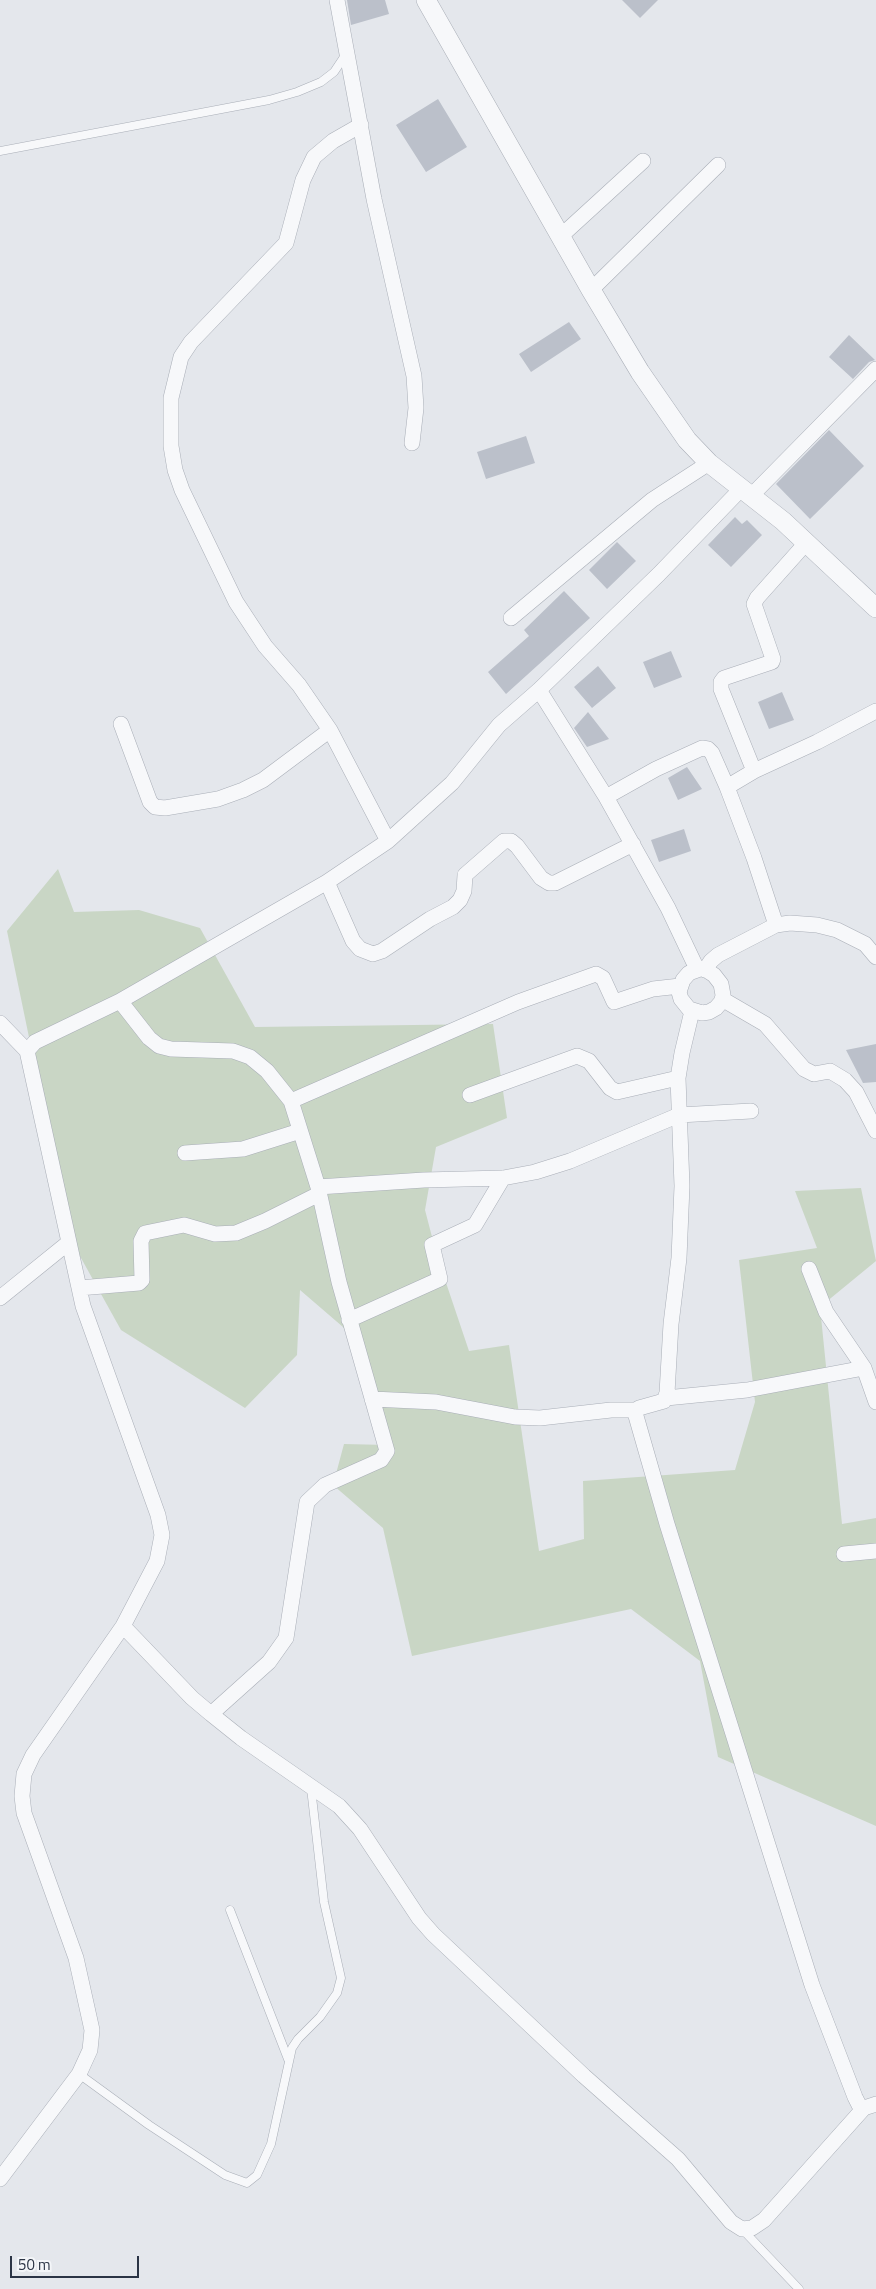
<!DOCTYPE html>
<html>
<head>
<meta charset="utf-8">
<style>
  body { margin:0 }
  #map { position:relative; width:876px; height:2289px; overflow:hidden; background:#e4e7ec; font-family:"Titillium Web",sans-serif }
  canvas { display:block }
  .scale { position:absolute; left:10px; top:2256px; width:129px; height:22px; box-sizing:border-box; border:2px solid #2b3445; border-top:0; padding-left:6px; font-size:15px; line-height:18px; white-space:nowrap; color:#2b3445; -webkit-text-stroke:4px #f4f6f9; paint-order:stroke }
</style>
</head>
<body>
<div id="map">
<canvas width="876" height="2289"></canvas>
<div class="scale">50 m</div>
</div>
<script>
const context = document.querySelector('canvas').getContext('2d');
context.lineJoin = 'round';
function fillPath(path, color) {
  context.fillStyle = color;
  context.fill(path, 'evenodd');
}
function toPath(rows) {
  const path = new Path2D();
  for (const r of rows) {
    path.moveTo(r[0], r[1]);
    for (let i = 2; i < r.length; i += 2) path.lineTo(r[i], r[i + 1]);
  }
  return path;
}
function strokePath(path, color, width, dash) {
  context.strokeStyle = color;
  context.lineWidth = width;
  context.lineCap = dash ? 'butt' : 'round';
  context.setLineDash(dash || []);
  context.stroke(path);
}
fillPath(toPath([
  [58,869,74,912,139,910,200,928,255,1027,493,1024,507,1118,436,1147,425,1210,437,1256,469,1351,509,1345,539,1551,584,1539,583,1481,735,1470,755,1402,739,1260,817,1248,795,1191,861,1188,876,1261,820,1307,842,1524,876,1518,876,1826,718,1757,700,1661,631,1609,412,1656,383,1528,333,1485,344,1444,387,1445,371,1373,343,1327,300,1290,297,1355,245,1408,121,1330,71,1240,7,931]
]), '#c9d6c5');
fillPath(toPath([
  [347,0,385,0,389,14,351,25],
  [622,0,658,0,640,18],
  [438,99,467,147,426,172,396,125],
  [569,322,581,339,531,372,519,354],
  [849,335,875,360,869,362,853,379,829,357],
  [829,430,864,466,810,519,776,484],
  [526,436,535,463,486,479,477,452],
  [735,517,742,524,747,520,762,535,731,567,708,545],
  [617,542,636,561,607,589,589,570],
  [564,591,590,618,506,694,488,672,529,636,524,630],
  [671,651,682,677,654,688,643,662],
  [598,666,616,688,592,708,574,687],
  [782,692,794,720,769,729,758,702],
  [588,712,609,739,587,747,574,728],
  [687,767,702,789,678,800,668,778],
  [684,829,691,851,659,862,651,840],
  [876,1044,876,1082,863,1083,846,1050]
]), '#bbc0ca');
const service = toPath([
  [0,151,269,100,297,92,321,82,334,72,346,54],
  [230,1910,288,2059],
  [79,2074,149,2125,225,2175,247,2183,257,2175,271,2144,292,2048,298,2039,320,2017,337,1993,341,1978,324,1902,311,1788],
  [742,2229,799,2289]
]);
const minor = toPath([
  [337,0,374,199,414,376,416,408,412,443],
  [361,125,333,141,314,157,303,180,286,243,191,342,181,357,171,398,171,446,175,470,182,490,236,602,265,646,299,685,330,730,388,841],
  [561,236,643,161],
  [591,290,718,165],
  [751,496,876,369],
  [511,618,652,500,709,463],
  [539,690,606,797,668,908,697,969],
  [121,724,150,802,155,807,165,808,218,799,243,790,263,780,330,730],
  [754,771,721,689,721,682,724,678,772,662,773,659,754,604,757,598,806,543],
  [727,787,754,771,817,742,876,711],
  [606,797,656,769,702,748,708,749,712,753,727,787,754,858,776,925],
  [327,882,353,941,360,949,373,954,382,951,430,919,453,907,460,900,464,891,465,875,504,841,511,841,517,846,541,878,549,883,555,883,633,844],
  [703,968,714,975,721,984,723,995,722,1001,716,1008,709,1012,702,1013,689,1009,681,999,679,992,683,980,689,973,703,968],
  [705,970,711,961,718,955,776,925,790,923,817,925,837,930,865,944,876,957],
  [722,999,765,1024,804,1069,814,1074,830,1071,845,1080,856,1092,876,1131],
  [120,1001,149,1038,159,1046,171,1049,233,1051,250,1057,267,1071,291,1101,318,1187,339,1282,387,1451,381,1460,325,1485,307,1502,286,1638,269,1662,211,1714],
  [692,1011,682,1053,678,1078,682,1186,679,1258,671,1324,667,1393,664,1401,639,1408,636,1410,636,1416,667,1524,812,1985,855,2097,859,2105,864,2108],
  [0,1023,27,1051],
  [470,1095,577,1056,589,1061,610,1088,617,1092,678,1078],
  [291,1101,518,1002,596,974,603,978,614,1002,653,989,680,986],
  [185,1153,243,1149,300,1131],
  [318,1187,424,1180,503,1178,535,1172,570,1161,679,1115,751,1111],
  [809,1269,826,1312,864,1368,876,1402],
  [79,1288,139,1283,142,1280,141,1241,145,1233,184,1225,215,1234,236,1233,265,1221,319,1194],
  [0,1298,68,1243],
  [349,1320,440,1279,432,1245,475,1225,503,1178],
  [666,1398,747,1390,864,1368],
  [372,1399,436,1402,515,1417,540,1418,611,1410,636,1410],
  [844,1554,876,1551],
  [123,1626,192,1698,211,1714,241,1738,339,1806,360,1829,419,1918,433,1934,584,2076,678,2159,731,2222,742,2229,752,2228,764,2220,864,2108,876,2104],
  [0,2179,79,2074,90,2050,92,2030,76,1958,24,1813,22,1796,24,1774,33,1755,123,1626,157,1561,162,1535,158,1515,83,1306,27,1051,35,1042,120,1001,327,882,388,841,452,783,499,725,539,690,659,574,741,489]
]);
const tertiary = toPath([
  [426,0,591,290,640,372,687,440,709,463,783,521,876,608]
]);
strokePath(service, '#a9aeb7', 9);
strokePath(minor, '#a9aeb7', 16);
strokePath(tertiary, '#a9aeb7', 20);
strokePath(service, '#f7f8fa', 8);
strokePath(minor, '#f7f8fa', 15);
strokePath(tertiary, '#f7f8fa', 19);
</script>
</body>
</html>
